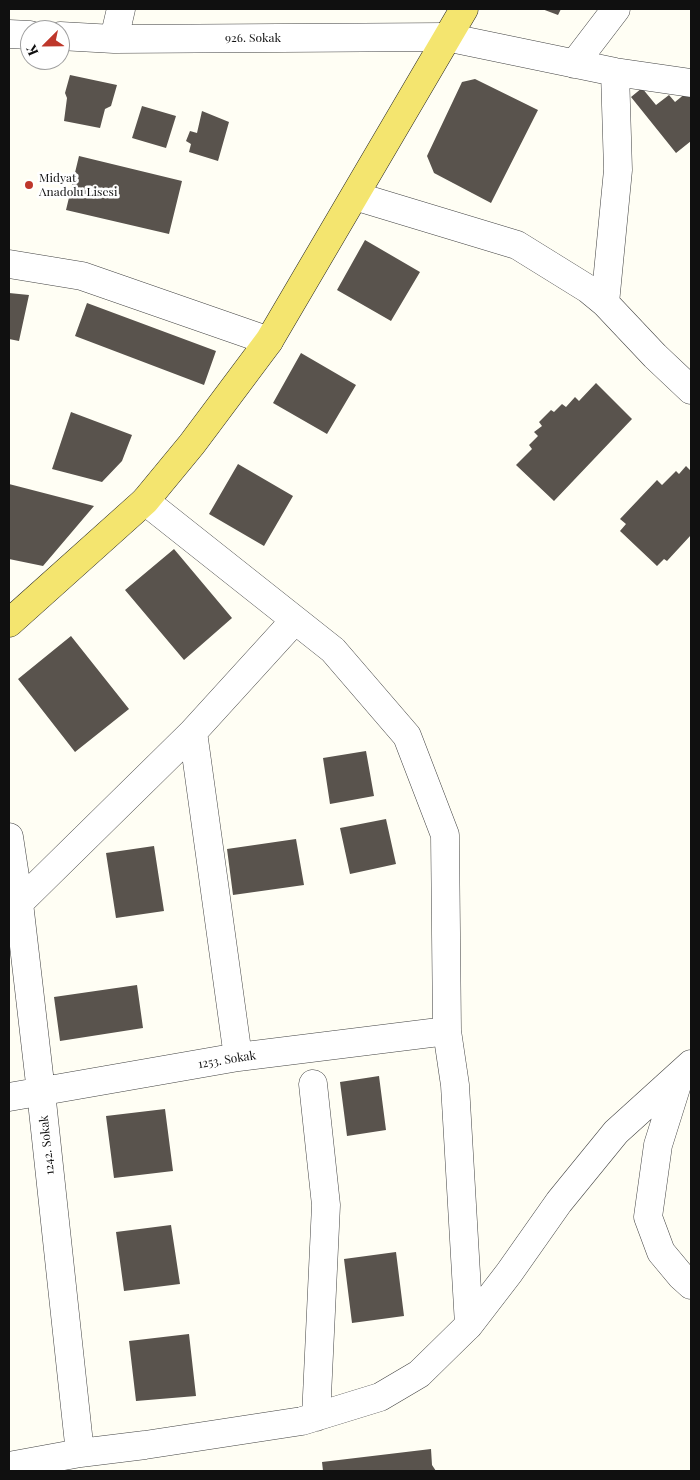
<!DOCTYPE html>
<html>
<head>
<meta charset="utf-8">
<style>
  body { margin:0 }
  #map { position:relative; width:700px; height:1480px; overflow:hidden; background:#fffef4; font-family:"Playfair Display",serif }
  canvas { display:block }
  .frame { position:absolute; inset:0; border:10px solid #101010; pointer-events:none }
  .north { position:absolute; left:20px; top:20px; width:50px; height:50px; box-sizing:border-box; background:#fff; border:1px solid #9f9f9f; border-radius:50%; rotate:247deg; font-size:14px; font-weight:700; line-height:20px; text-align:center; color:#101010 }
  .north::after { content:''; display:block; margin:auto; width:18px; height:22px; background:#be372b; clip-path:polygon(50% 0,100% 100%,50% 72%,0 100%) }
</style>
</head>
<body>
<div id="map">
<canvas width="700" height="1480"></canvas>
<div class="frame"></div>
<div class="north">K</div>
</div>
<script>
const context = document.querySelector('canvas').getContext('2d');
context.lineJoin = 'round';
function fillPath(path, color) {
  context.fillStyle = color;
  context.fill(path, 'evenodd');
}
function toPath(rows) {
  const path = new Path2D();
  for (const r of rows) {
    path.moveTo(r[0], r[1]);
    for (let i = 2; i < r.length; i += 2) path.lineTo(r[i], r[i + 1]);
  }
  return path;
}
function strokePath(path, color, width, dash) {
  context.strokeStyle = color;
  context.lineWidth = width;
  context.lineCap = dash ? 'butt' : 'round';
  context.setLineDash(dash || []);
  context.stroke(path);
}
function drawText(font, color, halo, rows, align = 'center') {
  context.font = font + ' "Playfair Display",serif';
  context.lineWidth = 5;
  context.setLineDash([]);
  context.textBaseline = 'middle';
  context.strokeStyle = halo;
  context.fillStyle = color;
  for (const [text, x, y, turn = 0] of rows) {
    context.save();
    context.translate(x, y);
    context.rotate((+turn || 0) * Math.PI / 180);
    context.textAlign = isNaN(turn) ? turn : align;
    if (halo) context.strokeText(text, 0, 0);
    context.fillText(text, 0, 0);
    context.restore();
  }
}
fillPath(toPath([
  [542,9,561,9,558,15],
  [70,75,117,85,111,106,105,109,100,128,64,121,67,98,65,93],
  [475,79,538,110,491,203,434,173,427,156,462,82],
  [642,88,656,105,669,95,675,102,691,89,691,141,676,153,631,97],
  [142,106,176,116,166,148,132,138],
  [202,111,229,122,218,161,189,152,191,144,186,141,190,131,197,133],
  [79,156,182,181,169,234,66,210],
  [365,240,420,272,391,321,337,290],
  [9,293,29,295,19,341,9,339],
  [87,303,216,351,204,385,75,336],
  [301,353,356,385,327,434,273,403],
  [596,383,632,419,554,501,516,465,532,449,529,445,538,436,534,432,542,426,539,422,551,410,554,412,562,404,566,407,575,397,579,401],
  [71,412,132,435,122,461,102,482,52,469],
  [238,464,293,496,264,546,209,514],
  [686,466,691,471,691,535,667,561,664,559,657,566,620,531,626,524,620,519,657,480,662,485,676,471,679,474],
  [9,484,94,506,43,566,9,559],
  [174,549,232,618,184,660,125,590],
  [71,636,129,709,75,752,18,679],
  [366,751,374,796,330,804,323,758],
  [386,819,396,864,350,874,340,828],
  [296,839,304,885,233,895,227,849],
  [154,846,164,911,116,918,106,853],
  [137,985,143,1028,60,1041,54,997],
  [379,1076,386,1130,347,1136,340,1082],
  [165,1109,173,1171,114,1178,106,1116],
  [171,1225,180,1284,124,1291,116,1232],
  [396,1252,404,1316,352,1323,344,1259],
  [189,1334,196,1396,136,1401,129,1341],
  [431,1449,432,1465,436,1471,323,1471,322,1462]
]), '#59534d');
const minor = toPath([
  [9,34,30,35],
  [60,36,114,39,446,37,615,72,691,83],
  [114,39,121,9],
  [574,64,616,9],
  [355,196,517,245,588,289,605,303,655,356,691,390],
  [9,264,82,276,269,341],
  [605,303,618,170,615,72],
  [145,501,333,650,407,736,445,835,447,1031,455,1085,469,1325],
  [193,732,238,1057],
  [9,837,19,903,41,1092,80,1453],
  [19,903,193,732,295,620],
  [680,1075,658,1145,648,1217,661,1252,681,1276,691,1285],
  [313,1084,326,1205,316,1417],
  [9,1097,238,1057,447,1031],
  [9,1466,80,1453,145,1445,302,1421,380,1397,419,1374,469,1325,509,1273,559,1202,616,1132,691,1064]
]);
const major = toPath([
  [9,623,145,501,192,444,269,341,464,9]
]);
strokePath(minor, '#434343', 29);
strokePath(major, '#212121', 29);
strokePath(minor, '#fff', 28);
strokePath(major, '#f4e56f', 28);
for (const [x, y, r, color] of [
  [29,185,5,"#be372b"]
]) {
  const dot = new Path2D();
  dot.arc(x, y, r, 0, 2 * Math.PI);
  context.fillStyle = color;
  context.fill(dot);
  strokePath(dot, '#fff', 2);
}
drawText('12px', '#101010', '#fff', [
  ["926. Sokak",253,38],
  ["1253. Sokak",227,1060,-9],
  ["1242. Sokak",47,1145,-96]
]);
drawText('12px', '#101010', '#fff', [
  ["Midyat",39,178],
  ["Anadolu Lisesi",39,192]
], 'left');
</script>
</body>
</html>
